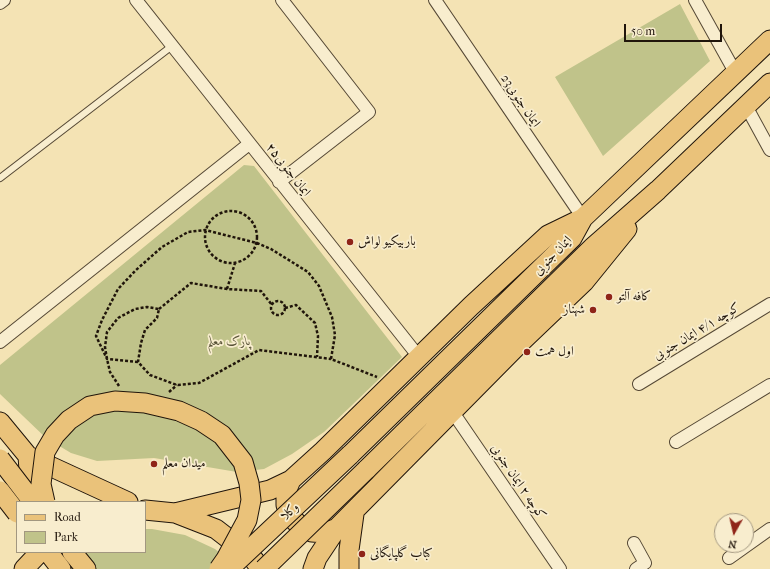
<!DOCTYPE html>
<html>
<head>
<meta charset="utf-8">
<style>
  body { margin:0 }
  #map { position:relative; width:770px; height:569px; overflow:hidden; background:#f4e3b4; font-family:"IM FELL French Canon",serif }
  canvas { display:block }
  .legend { position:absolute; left:16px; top:501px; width:130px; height:52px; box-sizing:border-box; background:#f8edce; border:1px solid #a29780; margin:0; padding:5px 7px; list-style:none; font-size:12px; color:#20150b }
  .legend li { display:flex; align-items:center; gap:8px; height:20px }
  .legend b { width:20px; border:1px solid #a29780 }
  .north { position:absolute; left:714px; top:513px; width:40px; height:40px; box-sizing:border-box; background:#f8edce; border:1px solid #a29780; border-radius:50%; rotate:188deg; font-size:11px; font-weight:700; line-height:16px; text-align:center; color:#20150b }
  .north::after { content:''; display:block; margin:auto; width:14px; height:18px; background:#8f2418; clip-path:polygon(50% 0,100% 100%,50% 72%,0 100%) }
  .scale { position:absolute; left:624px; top:24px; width:98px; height:18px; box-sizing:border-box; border:2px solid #20150b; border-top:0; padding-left:5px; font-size:12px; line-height:14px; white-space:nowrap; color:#20150b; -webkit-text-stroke:3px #f8edce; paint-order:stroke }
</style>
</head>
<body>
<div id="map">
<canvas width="770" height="569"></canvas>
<ul class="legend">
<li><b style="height:5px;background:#eac27a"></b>Road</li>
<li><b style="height:11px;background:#c0c38a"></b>Park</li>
</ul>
<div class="north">N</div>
<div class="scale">50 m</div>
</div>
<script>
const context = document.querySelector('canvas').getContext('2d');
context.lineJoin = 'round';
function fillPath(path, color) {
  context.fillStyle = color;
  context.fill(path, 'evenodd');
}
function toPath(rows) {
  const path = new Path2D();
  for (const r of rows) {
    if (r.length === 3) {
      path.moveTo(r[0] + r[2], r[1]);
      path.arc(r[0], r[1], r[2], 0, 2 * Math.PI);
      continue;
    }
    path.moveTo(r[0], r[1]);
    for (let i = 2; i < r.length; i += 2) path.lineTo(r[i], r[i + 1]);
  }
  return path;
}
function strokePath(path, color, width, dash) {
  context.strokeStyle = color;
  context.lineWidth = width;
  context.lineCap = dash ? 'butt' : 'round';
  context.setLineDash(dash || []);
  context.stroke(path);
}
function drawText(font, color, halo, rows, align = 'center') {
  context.font = font + ' "IM FELL French Canon",Amiri,serif';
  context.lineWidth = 3.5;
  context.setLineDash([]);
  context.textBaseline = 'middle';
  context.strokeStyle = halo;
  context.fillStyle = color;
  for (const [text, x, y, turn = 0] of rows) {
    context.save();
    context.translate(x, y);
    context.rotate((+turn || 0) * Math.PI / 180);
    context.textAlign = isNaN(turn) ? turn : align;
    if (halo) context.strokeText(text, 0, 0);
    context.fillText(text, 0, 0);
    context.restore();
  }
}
fillPath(toPath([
  [680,4,710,61,603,156,555,77],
  [244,165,254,166,402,357,324,432,292,454,264,469,237,472,154,458,97,461,71,453,46,438,0,394,0,365],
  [145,529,152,529,185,535,215,549,239,569,49,569,59,559,70,552,145,552]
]), '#c0c38a');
const service = toPath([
  [0,178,172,46]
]);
const minor = toPath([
  [136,0,419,357],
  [435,0,583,218],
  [695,0,735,72],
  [0,3,4,0],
  [746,106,770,150],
  [279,182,369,112,282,0],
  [0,342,249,144],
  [639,384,770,304],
  [452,411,560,569],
  [676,442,770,385],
  [634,543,645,563,636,569],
  [729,558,770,529]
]);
const primary = toPath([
  [0,422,28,456,128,502],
  [350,455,572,238,583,218,770,40],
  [366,470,592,248,658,190,770,83],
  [291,480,286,492,286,505,291,517,300,526,312,532,325,533,337,528],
  [11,497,16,494,25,483,29,470,28,456],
  [145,510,175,513,216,529,251,556,261,569],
  [175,513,270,490,291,480,323,451,471,306,548,235,583,218],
  [48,552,61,569],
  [72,552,86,569],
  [24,569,40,552],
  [313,569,317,558,337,528,518,345,584,282,627,229],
  [349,569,349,550,354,514]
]);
strokePath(service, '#554835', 8);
strokePath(minor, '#554835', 14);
strokePath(primary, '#20150b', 21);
strokePath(toPath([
  [231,237,26],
  [227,289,235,263],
  [278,308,7],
  [285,308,296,305,315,323,318,336,317,357],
  [159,309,191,283,227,289,261,291,272,305],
  [138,362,107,359,96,336,102,320,118,289,136,270,162,247,188,232,205,230,257,243,271,249,308,272,319,286,332,317,335,335,331,359,377,377],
  [119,386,110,372,107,359,105,347,107,332,118,318,135,309,147,307,159,309,157,318,145,330,141,343,138,362,150,375,177,385,199,383,259,350,331,359],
  [169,392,177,385]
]), '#20150b', 2.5, [3, 2]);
strokePath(service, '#f8edce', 6);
strokePath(minor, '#f8edce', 12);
strokePath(primary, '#eac27a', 19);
const primaryBridge = toPath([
  [0,459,33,502],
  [0,491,17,513],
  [45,502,41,484,45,452,55,435,69,420,90,406,115,401,145,403,179,411,201,421,222,435,243,462,249,483,251,500,247,520,226,559,219,569],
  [229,569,350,455],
  [264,569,366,470]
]);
strokePath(primaryBridge, '#20150b', 21, []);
strokePath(primaryBridge, '#eac27a', 19);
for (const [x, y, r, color] of [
  [350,242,4,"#8f2418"],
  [609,297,4,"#8f2418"],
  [593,310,4,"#8f2418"],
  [527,352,4,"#8f2418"],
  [154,464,4,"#8f2418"],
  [362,554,4,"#8f2418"]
]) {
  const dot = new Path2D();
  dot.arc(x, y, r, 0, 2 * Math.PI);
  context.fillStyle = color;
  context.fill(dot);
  strokePath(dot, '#f8edce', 1.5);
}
drawText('13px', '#20150b', '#f8edce', [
  ["23ایمان جنوبی",520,101,56],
  ["ایمان جنوبی۲۵",288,170,52],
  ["ایمان جنوبی",553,256,-46],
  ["کوچه ۴/۱ ایمان جنوبی",697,332,-31],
  ["کوچه ۲ ایمان جنوبی",518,482,56],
  ["وکلا",290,512,-43]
]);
drawText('13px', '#20150b', '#f8edce', [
  ["باربیکیو لواش",358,242],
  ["کافه آلتو",617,297],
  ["شهناز",585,310,"right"],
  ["اول همت",535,352],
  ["میدان معلم",162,464],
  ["کباب گلپایگانی",370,554]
], 'left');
drawText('italic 13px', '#585237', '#f8edce', [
  ["پارک معلم",229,342]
]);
</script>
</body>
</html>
